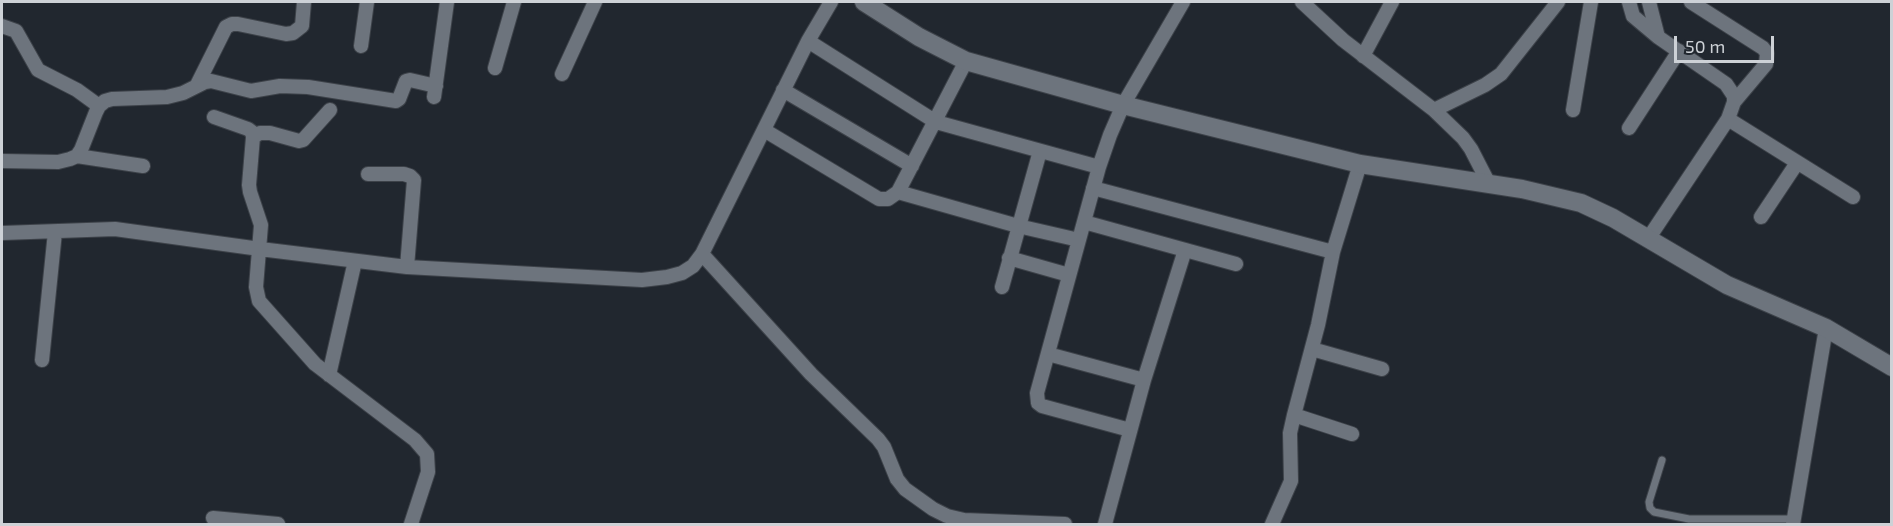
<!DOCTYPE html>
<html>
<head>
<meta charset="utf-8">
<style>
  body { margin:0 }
  #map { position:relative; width:1893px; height:526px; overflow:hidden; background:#21272f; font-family:"Exo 2",sans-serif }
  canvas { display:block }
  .frame { position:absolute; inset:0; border:3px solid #cdd1d6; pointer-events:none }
  .scale { position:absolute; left:1674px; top:36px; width:100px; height:27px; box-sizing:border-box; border:3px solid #cdd1d6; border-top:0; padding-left:8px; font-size:18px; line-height:21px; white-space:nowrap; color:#cdd1d6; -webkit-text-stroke:4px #21272f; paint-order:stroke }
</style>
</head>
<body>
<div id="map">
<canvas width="1893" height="526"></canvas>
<div class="frame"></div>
<div class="scale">50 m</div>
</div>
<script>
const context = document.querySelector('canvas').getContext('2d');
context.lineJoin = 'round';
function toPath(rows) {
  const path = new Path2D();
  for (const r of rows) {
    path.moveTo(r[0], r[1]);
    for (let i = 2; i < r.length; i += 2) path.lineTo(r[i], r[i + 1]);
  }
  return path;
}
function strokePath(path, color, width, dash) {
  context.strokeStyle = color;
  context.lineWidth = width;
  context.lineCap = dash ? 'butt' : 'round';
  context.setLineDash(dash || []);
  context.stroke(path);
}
const lane = toPath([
  [1662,460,1649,502,1650,508,1654,512,1689,519,1794,519]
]);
const street = toPath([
  [1302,2,1343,40,1434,110,1463,138,1471,149,1489,184],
  [1629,2,1633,16,1658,37,1726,84,1734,96,1734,102,1728,119,1648,239],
  [1649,2,1658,37],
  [1691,2,1763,48,1767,53,1766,64,1734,102],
  [2,26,16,31,38,70,77,90,99,106],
  [808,41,936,122,1099,167],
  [361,46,367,2],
  [1363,56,1392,2],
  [495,68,514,2],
  [562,74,595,2],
  [197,85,226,27,232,24,238,24,286,34,293,33,302,26,304,2],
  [783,90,912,166],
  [434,97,447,2],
  [1434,110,1485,85,1501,74,1558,2],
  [1573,110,1591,2],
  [214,117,248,129,252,132,253,137,249,185,250,192,261,225,256,287,259,301,315,364,415,440,427,454,428,472,411,524],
  [1728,119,1853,197],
  [1629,128,1679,51],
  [764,130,879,199,888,199,898,192,966,61],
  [253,137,260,133,270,133,299,141,303,140,330,110],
  [77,156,143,166],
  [2,161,58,162,70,159,77,156,81,150,96,112,99,106,105,101,112,99,167,97,183,93,205,82,211,81,251,91,280,86,308,87,396,101,399,99,406,81,410,80,436,86],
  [368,174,404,174,410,176,414,180,407,267],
  [1093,188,1333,252],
  [898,192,1018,226,1079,240],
  [1761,217,1797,163],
  [1084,222,1236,264],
  [2,233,115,229,260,249,407,267,642,280,667,277,682,273,693,266,702,254,808,41,831,2],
  [702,254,811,374,878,439,884,447,897,479,905,489,933,509,947,516,964,520,1065,524],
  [1009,258,1069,275],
  [1002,287,1040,151],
  [1312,349,1382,369],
  [1048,354,1144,380],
  [42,360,55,232],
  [329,375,355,261],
  [1294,415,1352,434],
  [1130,430,1042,406,1038,403,1037,393,1099,167,1110,135,1123,105,1183,2],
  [213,518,278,524],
  [1105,524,1144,380,1185,250],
  [1272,524,1291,481,1290,433,1294,415,1318,325,1333,252,1360,164],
  [1793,524,1826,328]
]);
const secondary = toPath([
  [864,2,919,37,966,61,1123,105,1360,164,1522,189,1581,203,1613,218,1727,285,1826,328,1892,367]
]);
strokePath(lane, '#3d4249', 9);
strokePath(street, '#3d4249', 16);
strokePath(secondary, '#3d4249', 20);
strokePath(lane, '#6d747d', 7);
strokePath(street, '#6d747d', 14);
strokePath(secondary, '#6d747d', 18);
</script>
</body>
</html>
